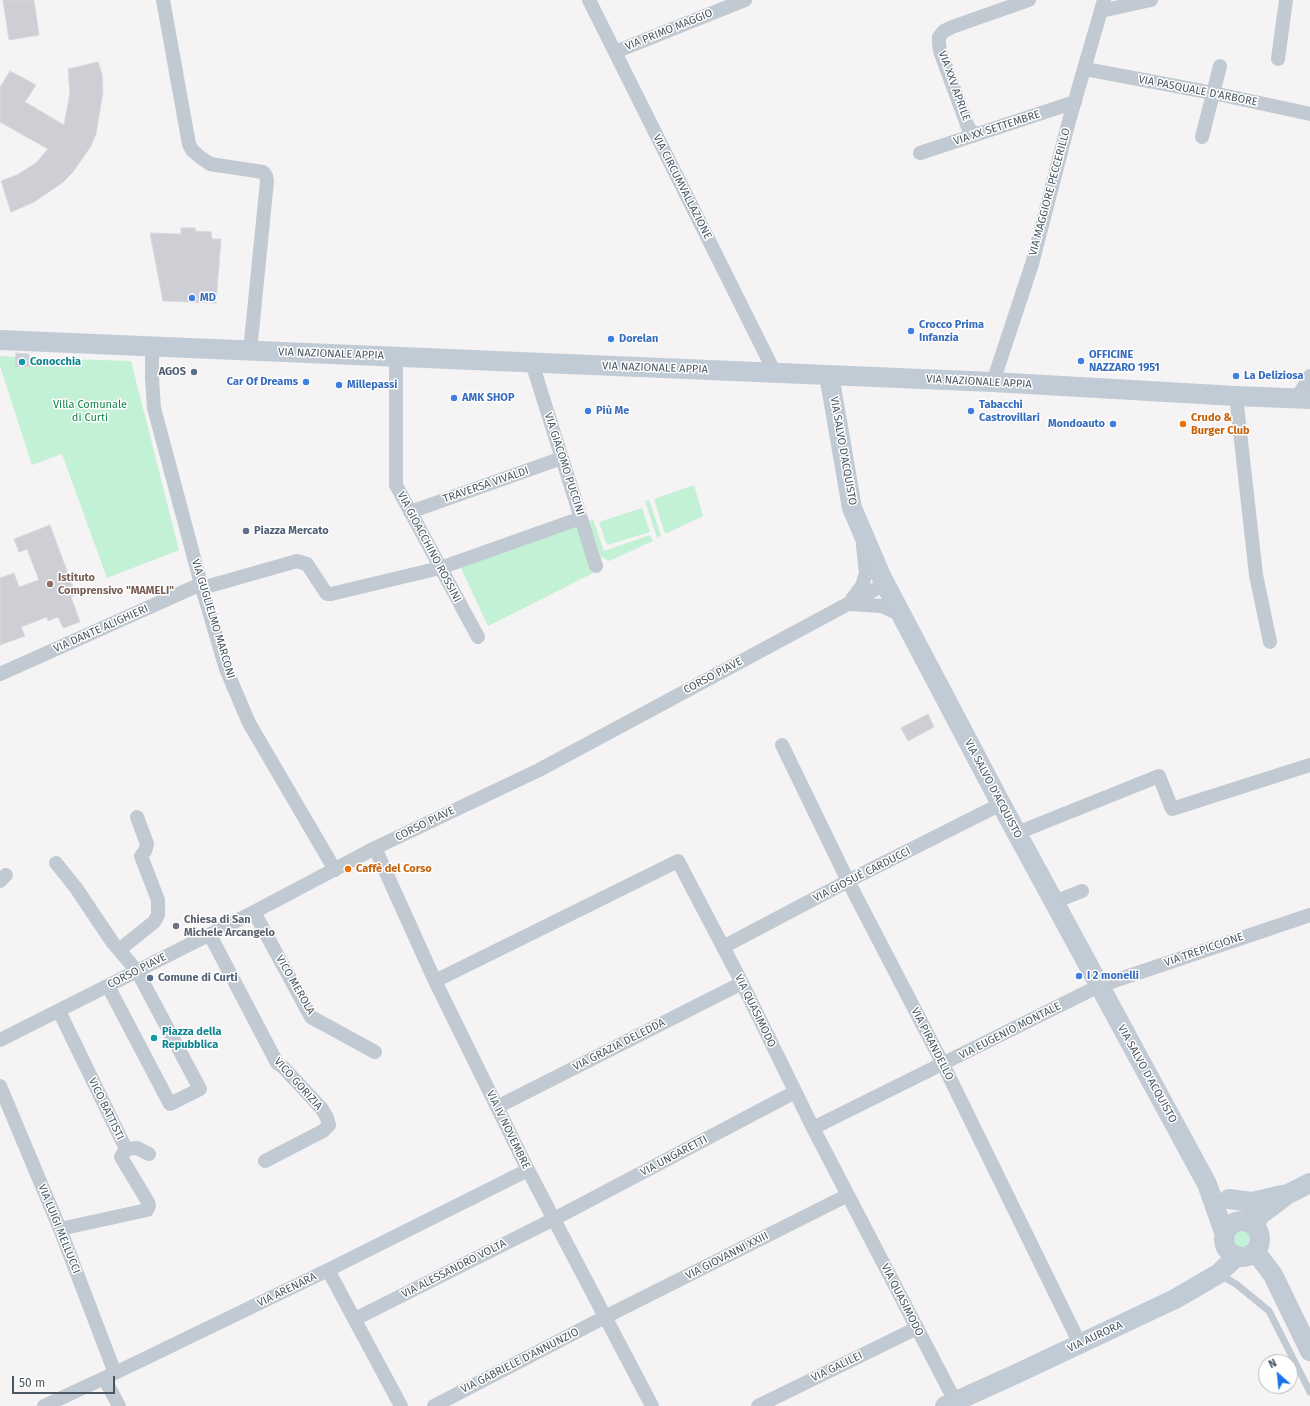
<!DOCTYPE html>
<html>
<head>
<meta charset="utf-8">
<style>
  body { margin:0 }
  #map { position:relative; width:1310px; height:1406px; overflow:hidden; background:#f5f3f3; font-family:"Fira Sans",sans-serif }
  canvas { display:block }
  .north { position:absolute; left:1258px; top:1354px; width:40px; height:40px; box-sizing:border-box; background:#fff; border:1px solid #b7bbc0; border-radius:50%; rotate:333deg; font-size:11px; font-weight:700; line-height:16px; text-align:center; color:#4a5661 }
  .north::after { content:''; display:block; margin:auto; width:14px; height:18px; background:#1a73e8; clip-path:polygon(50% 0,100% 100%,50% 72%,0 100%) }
  .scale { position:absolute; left:12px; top:1376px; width:103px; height:18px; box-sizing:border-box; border:2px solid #4a5661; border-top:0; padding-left:5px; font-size:12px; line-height:14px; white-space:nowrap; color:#4a5661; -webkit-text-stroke:3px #fff; paint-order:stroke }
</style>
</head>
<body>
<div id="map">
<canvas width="1310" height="1406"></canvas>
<div class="north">N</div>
<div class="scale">50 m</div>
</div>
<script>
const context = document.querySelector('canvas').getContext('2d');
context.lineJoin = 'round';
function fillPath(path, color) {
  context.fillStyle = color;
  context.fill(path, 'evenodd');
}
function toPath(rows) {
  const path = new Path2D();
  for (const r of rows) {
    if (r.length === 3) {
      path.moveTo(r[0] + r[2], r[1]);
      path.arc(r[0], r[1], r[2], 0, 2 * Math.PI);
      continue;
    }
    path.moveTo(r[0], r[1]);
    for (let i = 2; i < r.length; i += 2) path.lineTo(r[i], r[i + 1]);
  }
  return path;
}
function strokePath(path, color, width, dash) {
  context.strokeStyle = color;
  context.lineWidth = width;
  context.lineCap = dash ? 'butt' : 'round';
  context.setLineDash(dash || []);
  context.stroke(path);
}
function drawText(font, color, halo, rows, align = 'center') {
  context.font = font + ' "Fira Sans",sans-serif';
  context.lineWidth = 3;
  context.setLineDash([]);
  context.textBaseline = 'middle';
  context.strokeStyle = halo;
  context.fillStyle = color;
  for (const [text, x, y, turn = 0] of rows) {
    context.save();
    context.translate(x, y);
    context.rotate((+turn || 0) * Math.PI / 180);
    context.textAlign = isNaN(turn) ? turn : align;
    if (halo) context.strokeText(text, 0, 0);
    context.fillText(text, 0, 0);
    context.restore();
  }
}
fillPath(toPath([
  [16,353,29,354,29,357,36,358,131,361,179,550,107,578,62,454,32,465,0,366,0,356,15,357],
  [694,485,703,516,665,534,654,499],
  [649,500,661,535,657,538,645,501],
  [642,508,650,532,607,545,599,522],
  [593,519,604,551,650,535,653,541,609,561,601,557,589,521],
  [577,526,593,573,488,626,460,566],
  [1242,1239,13]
]), '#c3f1d5');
const building = toPath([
  [3,0,34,0,39,35,9,40,3,0],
  [98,62,102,74,103,92,96,134,91,146,73,172,62,183,34,202,11,212,1,181,17,175,36,163,48,149,0,122,0,87,10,71,36,85,25,102,64,125,70,93,68,69,98,62],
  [181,228,195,228,195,231,211,232,212,239,221,239,216,303,163,301,150,233,181,234,181,228],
  [16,353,29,354,29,367,15,366,16,353],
  [50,525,76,595,71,597,80,622,63,628,58,617,48,621,47,617,21,627,25,636,0,645,0,578,14,573,19,587,39,580,27,549,19,552,14,539,50,525],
  [928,714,934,727,908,741,901,728,928,714]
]);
fillPath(building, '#cdcfd5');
strokePath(building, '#d7d9de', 1);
strokePath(toPath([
  [1220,1275,1236,1284,1269,1311,1310,1392]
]), '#c1cad2', 7);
strokePath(toPath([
  [163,0,189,144,192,150,200,157,210,164,263,172,266,176,267,181,250,351],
  [589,0,775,373],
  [1101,11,1151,0],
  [615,52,745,0],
  [1278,59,1286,0],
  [1085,69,1213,93,1310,114],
  [975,135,968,127,940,51,939,44,939,37,944,31,952,27,1029,0],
  [1202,137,1220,66],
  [920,153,1075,102],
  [152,347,152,377,154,408,201,584,226,669,249,723,335,870],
  [396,357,396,485,478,637],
  [532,363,596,566],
  [993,382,1032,264,1069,121,1104,0],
  [1236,396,1256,575,1270,642],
  [1297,398,1310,376],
  [410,512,562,458],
  [202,588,297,561,307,564,324,590,327,594,331,594,440,568,581,518],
  [852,599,862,586,866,573,863,546],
  [849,604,882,606,900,614],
  [0,674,201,584],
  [782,745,848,881,943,1064,1080,1344],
  [1017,833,1159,776,1172,809,1310,765],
  [375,848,435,981,528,1170,652,1406],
  [56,863,76,888,113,943,137,971,200,1089,170,1104,108,986],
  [0,881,6,875],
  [1054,902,1082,891],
  [254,912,311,1017,375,1052],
  [210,935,277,1063,283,1067,322,1109,327,1118,329,1125,323,1131,265,1161],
  [723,947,848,881,1001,804],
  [119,950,154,922,158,915,158,900,141,856,145,851,147,844,137,817],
  [435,981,678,861,742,983,813,1128,955,1401],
  [59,1011,126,1149,121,1157,148,1202,149,1206,147,1210,60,1229],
  [0,1040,254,912,375,848,539,770,885,584],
  [0,1086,60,1229,115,1373],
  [497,1107,742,983],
  [813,1128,1099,986,1310,915],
  [126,1149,137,1148,149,1154],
  [328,1270,401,1406],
  [355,1319,554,1219,795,1092],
  [104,1378,119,1406],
  [44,1406,115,1373,328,1270,528,1170],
  [434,1406,605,1317,848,1195],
  [758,1406,917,1328]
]), '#c1cad2', 14);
strokePath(toPath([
  [0,340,993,382,1236,396,1310,399],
  [829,375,852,508,882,578,1001,804,1207,1184,1225,1235],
  [1229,1199,1252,1202,1282,1195],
  [1242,1239,18],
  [1254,1225,1260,1215,1288,1194,1310,1183],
  [1255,1251,1273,1275,1310,1351],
  [945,1406,1016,1374,1175,1299,1218,1274,1237,1256]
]), '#c1cbd6', 20);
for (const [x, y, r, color] of [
  [192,298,4,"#3f7fe0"],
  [911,331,4,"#3f7fe0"],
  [611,339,4,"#3f7fe0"],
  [1081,361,4,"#3f7fe0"],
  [22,362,4,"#0f9aa8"],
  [194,372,4,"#5c6f8a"],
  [1236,376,4,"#3f7fe0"],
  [306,382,4,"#3f7fe0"],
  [339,385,4,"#3f7fe0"],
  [454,398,4,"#3f7fe0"],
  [588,411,4,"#3f7fe0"],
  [971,411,4,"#3f7fe0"],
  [1113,424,4,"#3f7fe0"],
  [1183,424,4,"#e8710a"],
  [246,531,4,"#5c6f8a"],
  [50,584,4,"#8d6e63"],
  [348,869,4,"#e8710a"],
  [176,926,4,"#6b7280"],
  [1079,976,4,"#3f7fe0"],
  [150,978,4,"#5c6f8a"],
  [154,1038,4,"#0f9aa8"]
]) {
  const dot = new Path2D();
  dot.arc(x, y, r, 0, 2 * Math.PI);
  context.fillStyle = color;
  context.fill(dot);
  strokePath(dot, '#fff', 1.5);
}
drawText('11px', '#4a5661', '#fff', [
  ["VIA PRIMO MAGGIO",669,30,-22],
  ["VIA XXV APRILE",954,86,70],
  ["VIA PASQUALE D'ARBORE",1198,91,11],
  ["VIA XX SETTEMBRE",997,128,-18],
  ["VIA CIRCUMVALLAZIONE",682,187,63],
  ["VIA MAGGIORE PECCERILLO",1050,192,-75],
  ["VIA NAZIONALE APPIA",331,354,2],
  ["VIA NAZIONALE APPIA",655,368,2],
  ["VIA NAZIONALE APPIA",979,382,3],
  ["VIA SALVO D'ACQUISTO",843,451,80],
  ["VIA GIACOMO PUCCINI",564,464,72],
  ["TRAVERSA VIVALDI",486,485,-19],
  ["VIA GIOACCHINO ROSSINI",429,547,62],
  ["VIA GUGLIELMO MARCONI",213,619,73],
  ["VIA DANTE ALIGHIERI",101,629,-24],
  ["CORSO PIAVE",713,676,-28],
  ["VIA SALVO D'ACQUISTO",993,789,62],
  ["CORSO PIAVE",425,824,-26],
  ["VIA GIOSUÈ CARDUCCI",862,875,-27],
  ["VIA TREPICCIONE",1204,950,-19],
  ["CORSO PIAVE",137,971,-27],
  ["VICO MEROLA",295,985,60],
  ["VIA QUASIMODO",755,1011,64],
  ["VIA EUGENIO MONTALE",1010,1031,-27],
  ["VIA PIRANDELLO",932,1044,63],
  ["VIA GRAZIA DELEDDA",619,1045,-27],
  ["VIA SALVO D'ACQUISTO",1147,1074,61],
  ["VICO GORIZIA",298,1084,48],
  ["VICO BATTISTI",106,1109,64],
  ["VIA IV NOVEMBRE",508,1130,64],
  ["VIA UNGARETTI",674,1156,-28],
  ["VIA LUIGI MELLUCCI",59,1229,68],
  ["VIA GIOVANNI XXIII",727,1256,-27],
  ["VIA ALESSANDRO VOLTA",454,1269,-27],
  ["VIA ARENARA",287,1290,-26],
  ["VIA QUASIMODO",902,1300,63],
  ["VIA AURORA",1095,1337,-25],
  ["VIA GABRIELE D'ANNUNZIO",520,1361,-27],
  ["VIA GALILEI",837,1367,-26]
]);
drawText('bold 11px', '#366cbe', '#fff', [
  ["MD",200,298],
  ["Crocco Prima",919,325],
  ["Infanzia",919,338],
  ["Dorelan",619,339],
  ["OFFICINE",1089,355],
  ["NAZZARO 1951",1089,368],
  ["La Deliziosa",1244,376],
  ["Car Of Dreams",298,382,"right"],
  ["Millepassi",347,385],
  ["AMK SHOP",462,398],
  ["Tabacchi",979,405],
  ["Castrovillari",979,418],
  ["Più Me",596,411],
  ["Mondoauto",1105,424,"right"],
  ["I 2 monelli",1087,976]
], 'left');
drawText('bold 11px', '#0d838f', '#fff', [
  ["Conocchia",30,362],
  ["Piazza della",162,1032],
  ["Repubblica",162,1045]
], 'left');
drawText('bold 11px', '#4e5e75', '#fff', [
  ["AGOS",186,372,"right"],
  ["Piazza Mercato",254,531],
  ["Comune di Curti",158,978]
], 'left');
drawText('11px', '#17864f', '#fff', [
  ["Villa Comunale",90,405],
  ["di Curti",90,418]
]);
drawText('bold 11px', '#c56008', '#fff', [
  ["Crudo &",1191,418],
  ["Burger Club",1191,431],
  ["Caffè del Corso",356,869]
], 'left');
drawText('bold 11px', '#785e54', '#fff', [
  ["Istituto",58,578],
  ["Comprensivo \"MAMELI\"",58,591]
], 'left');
drawText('bold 11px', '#5b616d', '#fff', [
  ["Chiesa di San",184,920],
  ["Michele Arcangelo",184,933]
], 'left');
</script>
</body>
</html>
